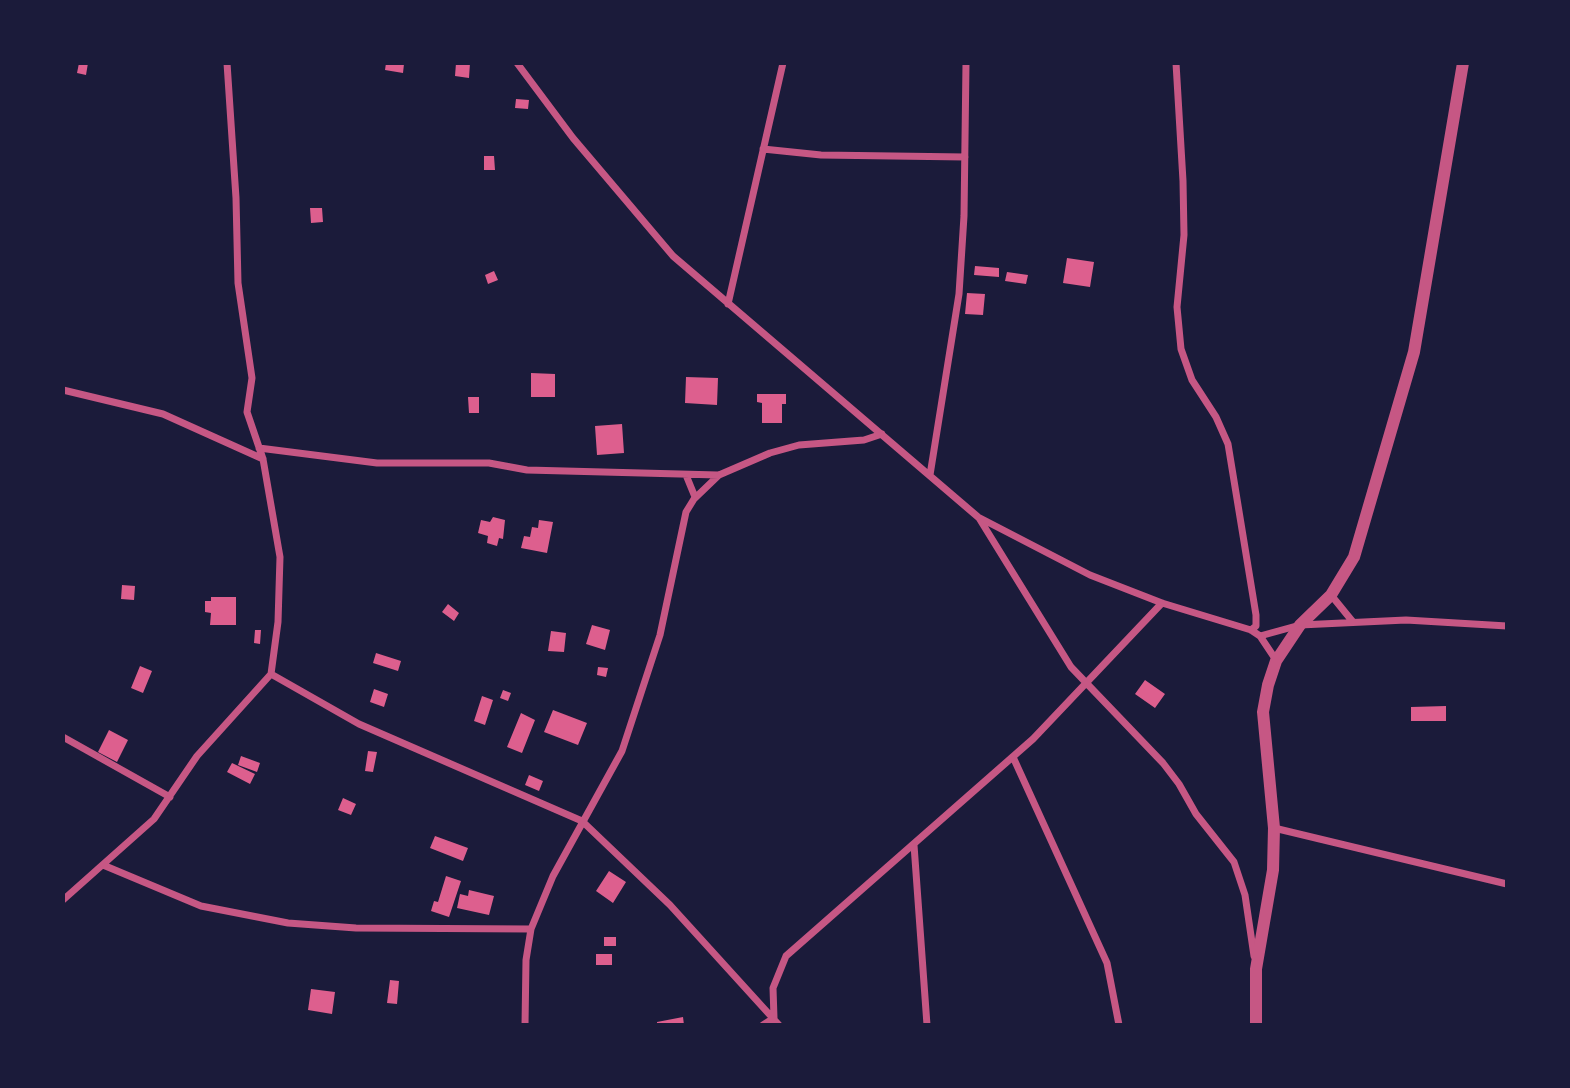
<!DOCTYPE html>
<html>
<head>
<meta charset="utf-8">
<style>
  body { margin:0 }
  #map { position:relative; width:1570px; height:1088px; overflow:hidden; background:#1b1b3a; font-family:"Roboto Condensed",sans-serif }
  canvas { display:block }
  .frame { position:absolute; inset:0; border:65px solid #1b1b3a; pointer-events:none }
</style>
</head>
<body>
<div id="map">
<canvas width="1570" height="1088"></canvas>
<div class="frame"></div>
</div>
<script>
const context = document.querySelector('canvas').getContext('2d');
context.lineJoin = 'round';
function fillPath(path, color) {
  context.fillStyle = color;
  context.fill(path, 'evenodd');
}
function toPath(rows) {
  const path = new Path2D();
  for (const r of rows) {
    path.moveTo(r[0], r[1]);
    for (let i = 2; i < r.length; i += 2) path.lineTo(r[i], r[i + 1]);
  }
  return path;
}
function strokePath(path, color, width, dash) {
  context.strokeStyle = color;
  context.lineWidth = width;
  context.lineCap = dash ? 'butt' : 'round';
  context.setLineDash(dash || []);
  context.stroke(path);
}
fillPath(toPath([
  [79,63,88,63,86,75,77,73],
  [386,63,404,64,403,73,385,70],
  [456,63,470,63,469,78,455,76],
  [516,99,529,100,528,109,515,108],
  [484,156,494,156,495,170,484,170],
  [310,208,322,208,323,222,311,223],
  [1067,258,1094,262,1090,287,1063,283],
  [975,266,999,268,999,277,974,275],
  [494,271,498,280,488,284,485,275],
  [1007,272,1028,275,1026,284,1005,281],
  [967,293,985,294,983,315,965,314],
  [531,373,555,374,555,397,531,397],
  [686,377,718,378,717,405,685,403],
  [757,394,786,394,786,404,782,404,782,423,762,423,762,403,757,402],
  [468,397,479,397,479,413,469,413],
  [622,424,624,453,597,455,595,426],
  [493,517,505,520,503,539,499,538,497,546,487,543,488,536,478,533,481,520,490,522],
  [539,520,553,522,547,553,521,548,524,536,530,537,532,527,538,528],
  [122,585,135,586,134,600,121,599],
  [211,597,236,597,236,625,210,625,211,613,205,612,205,601,211,601],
  [448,604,459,613,454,621,442,612],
  [592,625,610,630,605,650,586,644],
  [255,630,261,630,260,644,254,643],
  [551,631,566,633,564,652,548,651],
  [376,653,401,661,398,671,373,663],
  [140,666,152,671,143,693,131,688],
  [598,667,608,668,606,677,597,675],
  [1145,680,1165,694,1155,708,1135,694],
  [374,689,388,694,384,707,370,702],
  [503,690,511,693,508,701,500,698],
  [482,696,493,700,485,725,474,721],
  [1446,706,1446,721,1411,721,1411,707],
  [553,710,587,723,578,745,544,732],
  [521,713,535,720,522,753,507,747],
  [109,730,128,740,117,762,98,752],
  [368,751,377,752,373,772,365,771],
  [241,756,260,763,257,772,238,765],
  [232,763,255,774,250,784,227,772],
  [529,775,543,781,539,791,525,785],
  [343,798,356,804,351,815,338,810],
  [435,836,468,848,463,861,430,848],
  [609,871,626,882,613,903,596,891],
  [446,876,461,881,449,917,431,911,434,901,438,902],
  [469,890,494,896,489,915,457,908,460,894,468,896],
  [604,937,616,937,616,946,604,946],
  [596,954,612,954,612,965,596,965],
  [390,980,399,981,397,1004,387,1003],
  [311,989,335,992,332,1014,308,1010],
  [683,1017,684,1025,657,1025,657,1022]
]), '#dd5f8e');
strokePath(toPath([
  [517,63,573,138,673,256,978,517,1090,575,1162,603,1251,630,1260,636,1276,660],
  [1176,63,1183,181,1184,235,1177,307,1181,349,1192,380,1216,417,1228,444,1256,615,1256,626,1251,630],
  [763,149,821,155,965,157],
  [728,304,783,63],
  [63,390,163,414,263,459],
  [259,448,377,463,489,463,527,470,718,475],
  [686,475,695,497],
  [930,475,959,294,964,216,966,63],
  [979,518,1071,667,1163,763,1179,784,1196,814,1234,862,1245,895,1254,956],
  [1331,595,1353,622],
  [1260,636,1300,625,1406,620,1507,626],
  [271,674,359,724,582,821,670,905,779,1025],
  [63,737,170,797],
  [1013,757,1107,963,1119,1025],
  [1274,828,1507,884],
  [914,845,927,1025],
  [103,865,201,906,288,923,356,928,531,929],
  [63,900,154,819,197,756,271,674,278,622,280,557,263,459,247,412,252,378,238,283,236,198,227,63],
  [525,1025,526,960,531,929,553,876,622,751,660,635,686,512,694,499,719,475,770,453,799,445,864,440,882,434],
  [763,1025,774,1018,773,988,786,956,1033,739,1162,603]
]), '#c65784', 7);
strokePath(toPath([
  [1256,1025,1256,969,1273,870,1274,828,1263,712,1268,685,1276,661,1300,625,1331,595,1354,557,1414,352,1463,63]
]), '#c65784', 12);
</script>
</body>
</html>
